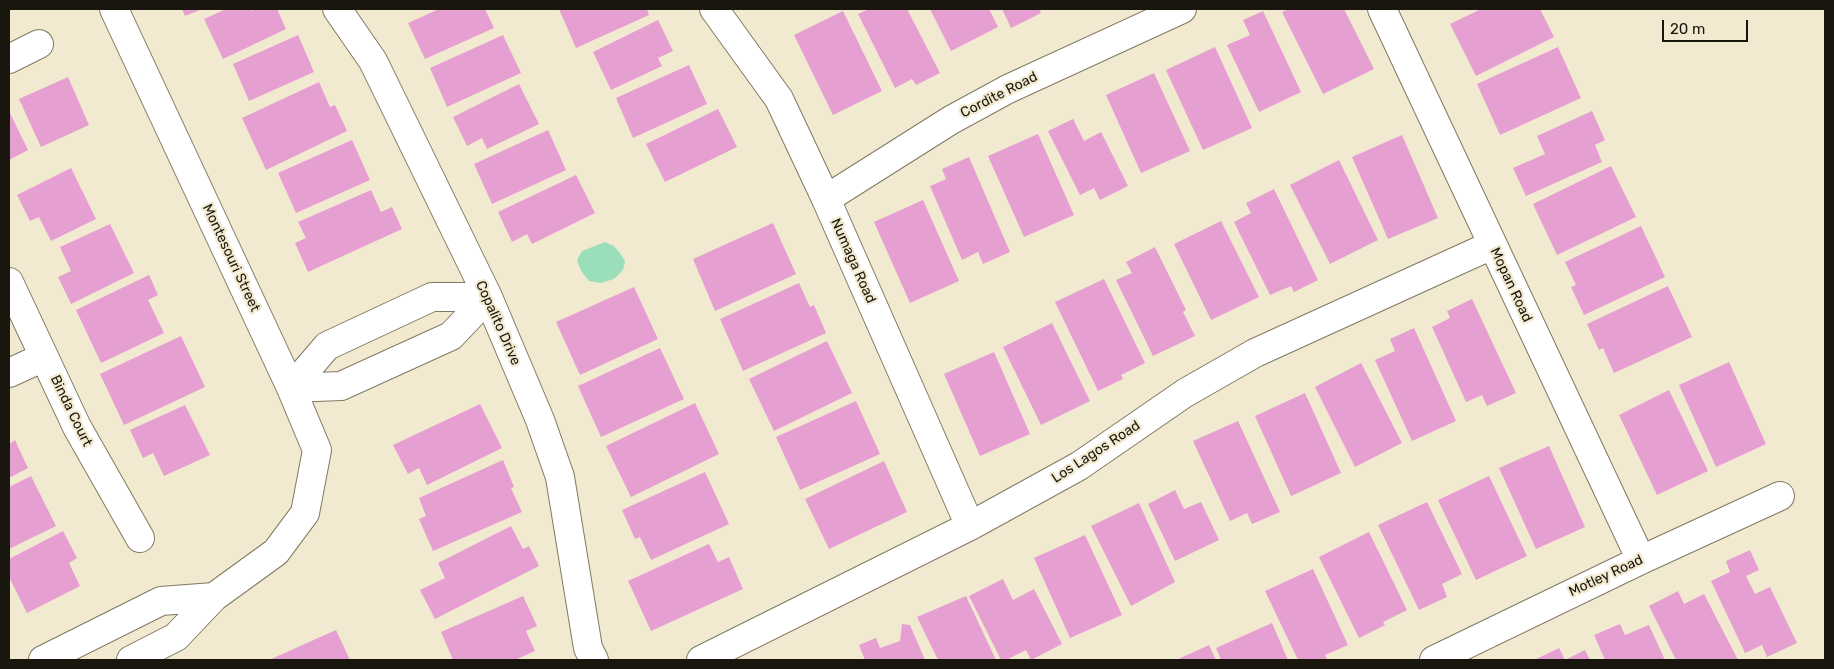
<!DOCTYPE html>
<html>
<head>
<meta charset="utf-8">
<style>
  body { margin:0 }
  #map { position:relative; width:1834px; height:669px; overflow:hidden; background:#f2ead0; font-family:Rubik,sans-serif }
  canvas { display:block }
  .frame { position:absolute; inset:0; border:10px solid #19160d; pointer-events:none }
  .scale { position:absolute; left:1662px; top:20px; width:86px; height:22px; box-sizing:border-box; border:2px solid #19160d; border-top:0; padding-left:6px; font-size:15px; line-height:18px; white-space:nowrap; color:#19160d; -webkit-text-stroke:4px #f2ead0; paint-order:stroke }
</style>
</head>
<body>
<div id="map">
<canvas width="1834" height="669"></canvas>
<div class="frame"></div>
<div class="scale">20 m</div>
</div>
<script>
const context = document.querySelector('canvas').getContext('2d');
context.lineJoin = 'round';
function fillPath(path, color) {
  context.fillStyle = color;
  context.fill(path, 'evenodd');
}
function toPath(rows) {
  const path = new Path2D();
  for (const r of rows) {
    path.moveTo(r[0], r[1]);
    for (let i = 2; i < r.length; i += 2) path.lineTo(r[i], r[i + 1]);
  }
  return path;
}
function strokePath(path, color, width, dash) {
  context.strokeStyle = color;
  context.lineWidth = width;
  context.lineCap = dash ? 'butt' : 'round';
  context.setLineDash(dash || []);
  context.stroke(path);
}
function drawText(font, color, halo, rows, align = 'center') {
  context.font = font + ' Rubik,sans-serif';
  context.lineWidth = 4.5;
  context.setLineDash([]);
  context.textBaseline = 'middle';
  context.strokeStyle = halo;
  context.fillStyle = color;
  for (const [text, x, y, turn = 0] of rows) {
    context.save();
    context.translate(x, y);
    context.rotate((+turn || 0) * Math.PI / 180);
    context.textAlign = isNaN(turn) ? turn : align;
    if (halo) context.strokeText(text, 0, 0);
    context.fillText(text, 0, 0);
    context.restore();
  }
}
fillPath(toPath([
  [605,242,614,246,620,253,625,261,623,270,614,279,601,283,589,281,581,271,577,260,582,251]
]), '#9adfba');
fillPath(toPath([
  [182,9,202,9,185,16],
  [226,9,250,9,251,11,255,9,277,9,286,29,223,59,204,19],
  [439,9,485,9,494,28,425,59,408,23],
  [559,9,647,9,649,15,576,48],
  [869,9,907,9,940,73,916,85,912,79,895,88,858,14],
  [930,9,989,9,998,27,951,51],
  [1002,9,1039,9,1041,13,1011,28],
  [1289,9,1344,9,1374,69,1323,94,1282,12],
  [1481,9,1540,9,1554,37,1476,76,1450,24],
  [843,11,882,91,833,115,794,35],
  [1263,11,1301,92,1259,112,1227,45,1250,35,1243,20],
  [658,20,673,51,658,58,662,66,611,90,593,52],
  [298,35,314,72,249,101,233,64],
  [503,35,521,73,447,107,430,68],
  [1215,47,1252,128,1203,150,1166,70],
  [1558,47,1581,98,1500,135,1477,84],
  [689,65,707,104,633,138,616,98],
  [1154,73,1190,151,1141,173,1106,95],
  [68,77,89,125,41,147,19,99],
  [319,82,330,107,335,105,347,131,266,170,242,118],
  [519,84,539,124,487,149,482,138,467,146,453,117],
  [718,109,737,147,665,182,646,144],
  [9,111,28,150,9,160],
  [1592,111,1605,140,1595,145,1602,162,1526,196,1513,168,1545,154,1537,136],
  [1073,119,1084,141,1101,132,1128,186,1100,200,1094,188,1080,195,1048,131],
  [548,130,566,170,492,204,474,164],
  [1038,134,1074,215,1024,237,988,156],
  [1402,135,1438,218,1388,239,1352,157],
  [352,140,370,180,296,213,278,173],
  [969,157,1010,252,983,264,978,252,962,260,930,186,946,179,942,169],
  [1339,160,1378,240,1330,264,1290,185],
  [1611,166,1636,217,1557,255,1533,204],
  [71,168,96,219,51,241,39,217,30,221,17,195],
  [576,175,595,213,532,244,527,234,512,242,498,212],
  [1274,189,1318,280,1294,292,1291,286,1270,295,1234,222,1251,213,1246,203],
  [371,190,381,212,392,207,402,229,308,272,295,243,306,238,298,222],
  [923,200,959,281,910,303,874,222],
  [1221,221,1259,297,1211,320,1174,244],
  [773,223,796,274,715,311,693,259],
  [110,224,134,273,71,304,58,277,71,271,60,247],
  [1641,226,1665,277,1584,315,1571,287,1576,285,1565,262],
  [1155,247,1186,310,1183,312,1195,336,1153,356,1116,280,1132,273,1126,262],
  [149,275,158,295,148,300,164,333,101,363,76,310],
  [1104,279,1145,363,1121,375,1123,379,1098,391,1055,302],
  [799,283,810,307,814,305,826,333,743,371,720,319],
  [1668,286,1692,337,1614,373,1603,348,1599,350,1587,324],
  [634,287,658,339,580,375,556,322],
  [1472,299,1516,393,1487,406,1482,395,1466,402,1432,327,1450,318,1447,311],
  [1052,323,1090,401,1041,425,1003,347],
  [1414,328,1456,421,1412,441,1375,360,1395,351,1390,339],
  [181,336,205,387,124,425,100,374],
  [827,341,852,393,774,431,749,379],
  [660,348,684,399,601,437,578,386],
  [994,352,1030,434,980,456,944,374],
  [1729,362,1766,444,1716,467,1679,385],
  [1361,363,1402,443,1355,467,1315,387],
  [1669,390,1708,471,1657,495,1619,415],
  [1305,393,1341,473,1291,496,1255,416],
  [856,401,880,454,800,490,776,437],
  [695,403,719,454,631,497,606,446],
  [480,404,502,448,427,485,419,468,408,474,393,445],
  [185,405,210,455,164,476,153,453,143,458,130,430],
  [1238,421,1280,512,1252,524,1247,513,1230,521,1193,441],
  [15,440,28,468,9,478,9,444],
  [1549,446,1585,527,1536,549,1499,468],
  [503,460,514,487,511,488,522,512,433,551,419,519,426,516,419,498],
  [884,461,907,512,829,549,805,499],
  [705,472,729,524,651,560,640,537,635,539,622,510],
  [31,476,56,526,9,549,9,487],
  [1489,476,1527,556,1476,580,1438,500],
  [1175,490,1184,509,1201,502,1219,540,1175,561,1148,504],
  [1427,502,1462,574,1442,584,1447,597,1419,610,1378,525],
  [1139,503,1175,582,1131,606,1091,526],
  [511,526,523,549,529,546,539,566,435,619,420,590,445,578,438,563],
  [63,531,77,558,69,563,80,586,27,613,9,577,9,559],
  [1369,532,1407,610,1383,622,1385,625,1359,638,1319,557],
  [1085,535,1122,615,1070,638,1034,558],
  [709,544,718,562,729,557,743,589,651,631,628,581],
  [1750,550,1759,570,1746,576,1755,594,1770,587,1797,643,1767,657,1762,645,1745,653,1711,581,1730,572,1726,561],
  [1313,569,1348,645,1325,655,1327,659,1326,660,1298,660,1265,591],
  [1003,579,1013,600,1034,589,1062,644,1031,660,1026,650,1006,660,1001,660,969,596],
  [1678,591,1684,604,1704,594,1738,660,1676,660,1649,606],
  [523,596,537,626,526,631,535,651,515,660,453,660,441,632],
  [966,596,996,660,938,660,917,617],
  [1272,623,1288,660,1221,660,1216,648],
  [902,624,910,625,925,660,865,660,859,645,876,638,880,648,900,641],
  [1620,624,1625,635,1649,625,1665,660,1605,660,1594,635],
  [336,630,350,660,269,660],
  [1209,645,1216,660,1176,660],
  [1559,648,1565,660,1534,660],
  [1585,650,1590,660,1565,660]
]), '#e69fd1');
const street = toPath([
  [114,9,291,388,317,450,305,513,276,552,214,597,176,637,131,660],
  [337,9,373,61,488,297,540,420,560,477,588,648,594,660],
  [714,9,779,99,826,199,970,526],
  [1382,9,1641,560],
  [9,59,39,44],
  [826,199,951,120,1008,89,1182,9],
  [9,282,77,427,140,538],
  [9,373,44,357],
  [291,388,327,346,432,297,488,297],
  [291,388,341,386,451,336,488,297],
  [43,660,161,601,214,597],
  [701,660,970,526,1079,466,1185,393,1255,353,1492,245],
  [1434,660,1641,560,1780,496]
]);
strokePath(street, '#807962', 30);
strokePath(street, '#fff', 28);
drawText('14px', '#19160d', '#f2ead0', [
  ["Cordite Road",999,95,-27],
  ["Montesouri Street",231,258,65],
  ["Numaga Road",853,261,66],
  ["Mopan Road",1511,285,65],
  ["Copalito Drive",498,323,66],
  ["Binda Court",71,411,64],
  ["Los Lagos Road",1096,452,-33],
  ["Motley Road",1606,576,-25]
]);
</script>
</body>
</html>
